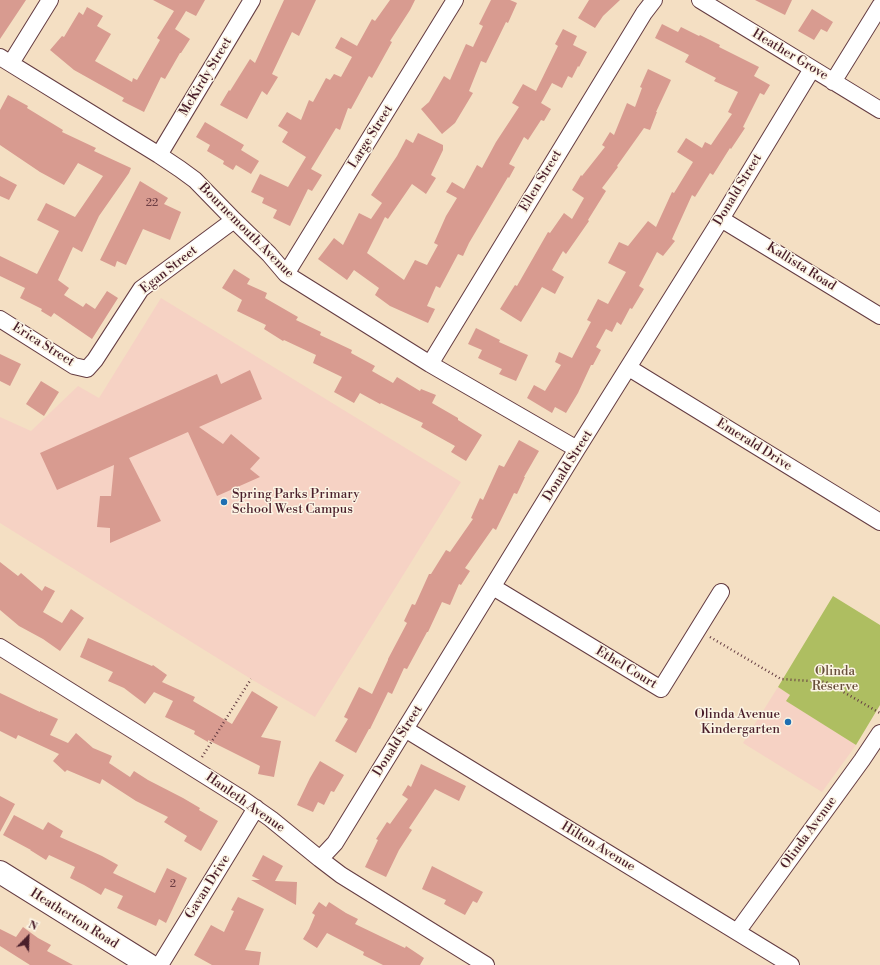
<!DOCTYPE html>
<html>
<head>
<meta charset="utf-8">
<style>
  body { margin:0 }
  #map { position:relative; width:880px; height:965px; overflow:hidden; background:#f4dfc3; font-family:"Libre Bodoni",serif }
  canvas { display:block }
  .north { position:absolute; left:8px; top:917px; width:40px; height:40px; -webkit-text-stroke:3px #fcf5e5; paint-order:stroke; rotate:23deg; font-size:11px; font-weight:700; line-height:16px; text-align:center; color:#4a1f2b }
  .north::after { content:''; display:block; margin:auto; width:14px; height:18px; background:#4a1f2b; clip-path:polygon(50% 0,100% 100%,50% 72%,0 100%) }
</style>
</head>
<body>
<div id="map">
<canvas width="880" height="965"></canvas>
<div class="north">N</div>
</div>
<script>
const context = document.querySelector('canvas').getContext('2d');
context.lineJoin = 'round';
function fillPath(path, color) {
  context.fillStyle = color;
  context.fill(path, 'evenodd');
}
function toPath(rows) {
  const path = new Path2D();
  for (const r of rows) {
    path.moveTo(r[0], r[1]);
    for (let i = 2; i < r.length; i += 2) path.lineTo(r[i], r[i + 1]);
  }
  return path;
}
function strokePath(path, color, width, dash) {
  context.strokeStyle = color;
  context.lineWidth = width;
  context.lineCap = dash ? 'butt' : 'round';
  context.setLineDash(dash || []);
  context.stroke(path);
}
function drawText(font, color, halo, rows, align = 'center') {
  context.font = font + ' "Libre Bodoni",serif';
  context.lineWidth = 3;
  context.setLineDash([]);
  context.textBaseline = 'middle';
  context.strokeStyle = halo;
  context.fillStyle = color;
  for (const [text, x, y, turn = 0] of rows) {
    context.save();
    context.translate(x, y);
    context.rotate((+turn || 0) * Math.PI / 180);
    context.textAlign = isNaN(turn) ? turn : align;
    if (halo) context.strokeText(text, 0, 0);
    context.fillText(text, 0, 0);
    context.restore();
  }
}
fillPath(toPath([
  [161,298,461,482,315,717,251,679,0,523,0,417,31,431,78,386,99,398],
  [778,687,790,695,787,701,856,745,822,792,743,743]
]), '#f6d2c4');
fillPath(toPath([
  [833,596,880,625,880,705,856,745,786,701,790,695,778,687]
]), '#aebe61');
fillPath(toPath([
  [0,0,26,0,0,39],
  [153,0,205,0,196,16,186,11,175,29,190,39,181,53,180,53,165,79,161,77,144,112,122,101,124,98,74,70,50,50,62,36,64,37,79,12,83,15,87,7,103,16,97,26,111,34,95,61,132,82,133,78,137,80,160,40,157,38,174,11],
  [284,0,316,0,299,36,292,32,272,74,278,77,267,95,262,91,247,119,220,105,229,90,230,91,250,59,255,63],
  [390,0,415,0,410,10,390,41,392,42,372,78,369,76,351,109,348,108,340,130,336,128,311,169,322,175,312,191,308,189,290,226,273,218,277,210,262,203,264,198,251,192,260,174,288,187,306,157,282,142,288,132,278,126,287,112,301,120,309,100,313,102,326,78,330,80,334,74,341,77,352,57,335,48,341,37,357,46,372,19,375,21],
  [491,0,510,0,517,3,508,23,506,22,486,63,481,61,469,91,473,93,455,123,442,134,421,109,429,102,444,76,450,80,466,44,473,47,483,26,479,24],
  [589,0,620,0,603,16,595,28,578,18],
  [755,0,792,0,785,15],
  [812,9,833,22,827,32,821,29,814,40,798,31],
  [662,24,678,32,681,27,699,36,700,35,720,45,719,47,759,67,754,76,770,85,764,95,760,93,743,127,745,128,731,149,730,148,713,175,710,173,695,197,692,195,672,239,675,241,663,256,657,252,639,286,644,289,632,309,630,308,621,325,617,322,612,332,606,329,596,347,601,350,593,365,591,365,578,393,566,413,555,407,552,413,527,398,534,385,545,391,561,365,555,362,559,352,572,358,591,322,587,320,598,299,608,304,626,272,608,263,619,242,628,246,648,221,656,227,672,192,674,193,693,162,677,152,686,138,702,148,705,142,711,145,732,114,728,112,738,92,714,81,716,78,685,62,689,55,655,38],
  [563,29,577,36,573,45,587,52,579,67,578,66,572,78,568,76,562,88,552,83,541,103,551,109,544,121,541,120,528,140,524,137,509,164,515,167,509,178,508,177,469,243,463,256,458,254,440,288,436,286,427,306,435,309,428,323,390,306,375,295,379,288,354,270,347,280,318,259,334,238,343,245,359,213,371,219,382,203,371,195,397,156,406,139,413,143,418,133,443,145,443,150,431,175,436,178,426,194,412,184,388,219,385,217,367,253,404,280,415,260,427,265,438,245,434,243,446,216,457,198,446,192,452,182,464,189,477,165,482,168,496,142,519,107,512,103,523,84,536,91,558,46,555,44],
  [648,69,671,80,656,112,657,112,650,130,644,128,617,166,618,167,602,188,606,191,588,220,589,221,566,254,563,251,552,270,564,277,555,294,542,287,521,322,500,309,515,285,517,286,548,232,550,233,564,213,572,219,584,198,572,190,581,175,582,176,605,147,602,145,610,132,614,135,627,103,635,107,642,88,640,87],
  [8,95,28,106,27,108,63,130,62,132,96,148,94,151,131,168,129,173,99,216,82,252,73,247,58,280,69,288,64,295,83,307,86,303,95,309,107,291,118,298,92,339,54,313,51,317,41,311,42,309,20,298,25,288,0,276,0,256,37,274,59,231,37,220,46,203,75,217,103,176,78,163,64,185,40,172,0,145,0,110],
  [205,122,244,145,241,150,259,161,251,174,236,165,233,170,223,164,224,161,207,151,210,145,196,137],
  [0,176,17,185,9,200,0,196],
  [140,181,168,198,164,204,181,212,170,240,143,229,126,265,117,261,115,267,100,260],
  [234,269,250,279,247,284,267,293,265,298,298,317,296,320,321,332,320,335,352,350,351,353,375,366,372,371,393,383,397,377,420,391,421,389,436,395,432,403,458,418,458,420,482,435,466,461,451,452,455,446,421,427,423,423,381,403,380,404,360,393,354,403,334,392,342,377,313,363,316,355,284,340,283,341,264,329,266,325,237,311,242,300,222,288],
  [476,328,500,340,499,342,528,355,516,381,499,374,502,369,478,358,482,350,468,344],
  [0,354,21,364,10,386,0,381],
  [250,370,262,399,199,427,223,444,231,434,260,458,250,469,260,477,217,496,188,432,129,458,161,521,110,543,110,528,97,527,100,496,111,496,114,465,57,490,40,453,217,374,221,384],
  [41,381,59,392,44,416,26,404],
  [519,440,539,451,524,477,525,477,517,494,514,493,496,530,493,528,465,568,470,571,461,585,459,584,450,605,442,602,428,632,427,632,407,669,404,668,392,694,388,692,370,729,369,729,356,753,335,741,348,719,344,717,359,687,372,694,388,660,388,659,407,623,404,621,412,604,415,605,429,574,431,574,446,550,450,552,473,519,471,518,480,498,483,500,499,465,504,467],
  [0,562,18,576,21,573,42,591,45,586,55,591,43,612,62,623,71,609,84,618,60,651,43,639,19,626,0,610],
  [88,638,152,666,153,665,167,675,162,682,195,697,193,701,232,724,252,691,278,707,261,737,281,741,274,777,258,774,260,766,208,740,208,742,194,734,195,731,165,717,173,701,154,692,145,704,124,688,108,681,113,672,80,657],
  [0,693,40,712,40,711,58,719,50,735,68,743,76,733,93,748,112,756,109,763,130,777,134,771,148,780,183,798,200,808,199,810,218,821,201,851,184,841,187,836,164,822,168,817,136,801,102,779,100,784,67,770,65,772,53,761,59,754,18,735,16,739,0,731],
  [320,761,344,775,334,792,331,791,324,805,318,802,313,812,297,805,310,778],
  [421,764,466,786,459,801,435,789,409,828,412,830,399,850,386,877,365,867,378,840,376,839,387,822,390,824,408,799,402,795,408,785,411,787],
  [0,796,15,804,0,832],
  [14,815,43,830,48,822,63,831,60,837,102,856,118,865,113,873,155,893,167,868,187,878,166,923,159,919,156,926,117,908,123,896,105,888,101,895,84,885,70,878,75,867,49,855,46,860,30,850,31,850,3,835],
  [263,855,283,866,275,881,297,882,296,905,251,880,260,880,252,876],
  [432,866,483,892,477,903,473,901,465,915,444,904,446,900,422,889],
  [238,897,264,909,245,950,261,952,259,965,212,965,194,955,211,925,224,932,234,911,231,910],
  [319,902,326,907,329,902,346,913,358,919,355,924,405,948,406,946,424,958,420,965,383,965,363,955,364,952,327,933,317,948,303,939,309,929,315,915,312,913],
  [23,927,38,938,51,945,47,951,73,965,30,965,0,946,0,929,16,937]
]), '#d89b90');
const minor = toPath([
  [700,0,880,110],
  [0,57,159,155,180,169,195,180,234,220,269,254,286,274,430,364,577,449],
  [11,63,50,0],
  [833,82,880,6],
  [159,155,252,0],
  [721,219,880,316],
  [286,274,455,0],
  [0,319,74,366,87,369,95,360,141,289,234,220],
  [430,364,644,13,654,0],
  [629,368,880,522],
  [493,587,661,689,721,592],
  [0,647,244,800,271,819,320,859,341,875,486,965],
  [405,729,791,965],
  [320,859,335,843,577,449,721,219,812,69],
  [737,932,862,760,880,733],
  [160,965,256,808]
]);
const primary = toPath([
  [0,872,149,965]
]);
strokePath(minor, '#643c42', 18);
strokePath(primary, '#643c42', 24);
strokePath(toPath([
  [710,637,781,679,826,682,880,713],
  [202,757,251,679]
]), '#643c42', 2.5, [1, 3]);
strokePath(minor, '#fff', 16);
strokePath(primary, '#fff', 22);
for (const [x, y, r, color] of [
  [224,502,4,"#1f6fb2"],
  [788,722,4,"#1f6fb2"]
]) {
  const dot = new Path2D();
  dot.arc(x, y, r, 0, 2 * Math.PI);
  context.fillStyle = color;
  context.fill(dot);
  strokePath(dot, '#fcf5e5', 1.5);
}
drawText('11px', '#6e3e44', null, [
  ["22",152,203],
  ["2",173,884]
]);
drawText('13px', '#4a1f2b', '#fcf5e5', [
  ["Heather Grove",790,55,31],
  ["McKirdy Street",206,77,-59],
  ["Large Street",371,137,-58],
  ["Ellen Street",541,181,-59],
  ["Donald Street",738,190,-59],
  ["Bournemouth Avenue",246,231,45],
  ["Kallista Road",801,267,32],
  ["Egan Street",169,270,-38],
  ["Erica Street",43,345,32],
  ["Emerald Drive",754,445,32],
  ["Donald Street",568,466,-58],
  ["Ethel Court",626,668,31],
  ["Donald Street",398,741,-58],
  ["Hanleth Avenue",245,803,35],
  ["Olinda Avenue",809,833,-54],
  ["Hilton Avenue",598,847,31],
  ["Gavan Drive",208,887,-58],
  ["Heatherton Road",74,919,32]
]);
drawText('13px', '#4a1f2b', '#fcf5e5', [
  ["Spring Parks Primary",232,495],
  ["School West Campus",232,510],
  ["Olinda Avenue",780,715,"right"],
  ["Kindergarten",780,730,"right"]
], 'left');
drawText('13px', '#684f3b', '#fcf5e5', [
  ["Olinda",835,672],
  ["Reserve",835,687]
]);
</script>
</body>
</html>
